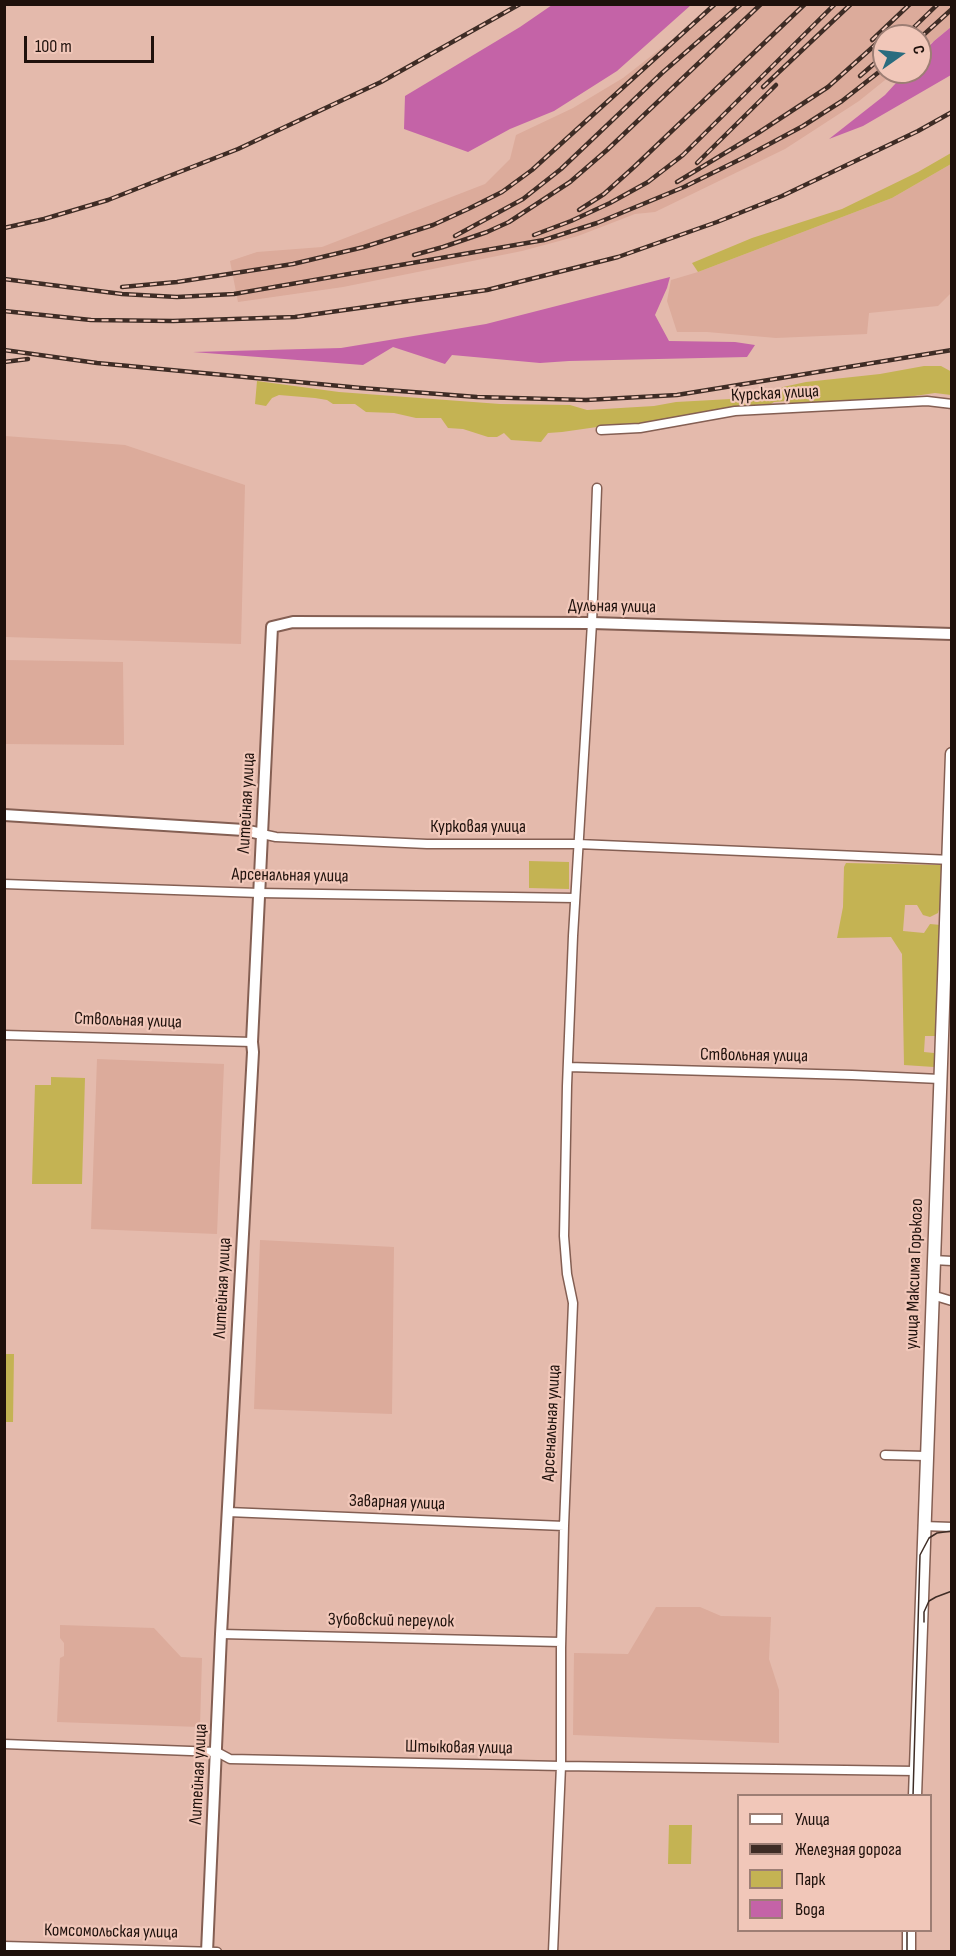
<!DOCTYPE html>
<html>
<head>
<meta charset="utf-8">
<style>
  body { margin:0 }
  #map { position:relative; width:956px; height:1956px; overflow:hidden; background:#e4baac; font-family:"Sofia Sans Condensed",sans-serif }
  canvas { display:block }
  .frame { position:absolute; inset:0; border:6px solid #1f110c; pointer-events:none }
  .legend { position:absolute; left:737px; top:1794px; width:195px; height:138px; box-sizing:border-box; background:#f1c7b9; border:2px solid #9d7e74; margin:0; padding:8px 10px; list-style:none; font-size:18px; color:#1f110c }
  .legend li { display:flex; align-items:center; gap:12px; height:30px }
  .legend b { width:30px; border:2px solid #9d7e74 }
  .north { position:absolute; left:872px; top:24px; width:60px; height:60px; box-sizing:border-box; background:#f1c7b9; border:2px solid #9d7e74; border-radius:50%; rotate:76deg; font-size:16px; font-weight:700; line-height:24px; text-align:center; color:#1f110c }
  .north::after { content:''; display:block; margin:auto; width:21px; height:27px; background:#2a6c7f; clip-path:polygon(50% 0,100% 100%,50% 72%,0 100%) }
  .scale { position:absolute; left:24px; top:36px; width:130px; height:27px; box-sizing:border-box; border:3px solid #1f110c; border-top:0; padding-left:8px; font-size:18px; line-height:21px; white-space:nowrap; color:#1f110c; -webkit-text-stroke:4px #f1c7b9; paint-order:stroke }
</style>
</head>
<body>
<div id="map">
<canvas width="956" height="1956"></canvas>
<div class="frame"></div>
<ul class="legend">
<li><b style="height:8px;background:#fff"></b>Улица</li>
<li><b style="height:8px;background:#3e2c25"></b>Железная дорога</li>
<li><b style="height:16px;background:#c4b353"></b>Парк</li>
<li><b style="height:16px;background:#c463a7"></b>Вода</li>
</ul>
<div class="north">С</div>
<div class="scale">100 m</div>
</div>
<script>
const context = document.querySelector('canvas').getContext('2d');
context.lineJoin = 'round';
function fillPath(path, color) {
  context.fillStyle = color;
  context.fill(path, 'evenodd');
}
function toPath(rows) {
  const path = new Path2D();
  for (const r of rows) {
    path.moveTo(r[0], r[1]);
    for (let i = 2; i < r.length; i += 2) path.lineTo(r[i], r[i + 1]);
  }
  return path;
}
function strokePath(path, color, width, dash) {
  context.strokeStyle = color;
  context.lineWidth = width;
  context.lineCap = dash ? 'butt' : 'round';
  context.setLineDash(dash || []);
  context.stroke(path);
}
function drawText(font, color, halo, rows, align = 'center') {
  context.font = font + ' "Sofia Sans Condensed",sans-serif';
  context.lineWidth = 4.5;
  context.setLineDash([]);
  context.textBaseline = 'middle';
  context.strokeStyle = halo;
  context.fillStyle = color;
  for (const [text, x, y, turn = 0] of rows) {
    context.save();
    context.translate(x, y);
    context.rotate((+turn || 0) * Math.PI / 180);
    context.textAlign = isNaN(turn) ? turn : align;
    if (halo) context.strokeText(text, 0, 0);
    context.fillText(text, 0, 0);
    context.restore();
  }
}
fillPath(toPath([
  [710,5,951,5,951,27,920,52,920,36,884,36,884,72,895,72,859,101,785,149,655,212,635,214,578,236,522,251,343,287,238,302,230,261,257,252,322,247,485,184,510,159,516,135,573,108,623,78,678,35],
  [951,164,951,293,938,306,869,313,867,334,776,338,707,332,677,332,667,301,671,280,698,272,892,198],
  [5,436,125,445,245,485,241,644,5,637],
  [5,660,123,662,124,745,5,744],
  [97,1059,224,1064,217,1234,91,1229],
  [260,1240,394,1247,392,1414,254,1409],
  [656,1607,700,1607,721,1616,771,1617,769,1659,779,1690,779,1743,573,1735,574,1653,628,1654],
  [60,1625,154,1628,181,1657,202,1658,200,1727,57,1722,60,1658,64,1656,64,1643,60,1638]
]), '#dcab9b');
fillPath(toPath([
  [951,153,951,164,892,198,698,272,692,263,752,238,842,209,918,172],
  [924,366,941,366,952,372,951,395,935,393,880,401,793,405,787,401,774,402,765,408,640,425,597,427,562,432,548,433,541,442,511,440,504,433,497,437,488,437,463,429,448,428,441,418,416,418,394,413,366,412,355,404,333,404,327,400,315,398,279,395,272,398,266,406,255,404,257,381,339,392,500,404,570,405,587,410,654,406,676,402,731,399,762,391,774,393,783,387,806,382,880,374],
  [529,861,569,862,569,889,529,888],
  [846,863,941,865,940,906,938,913,930,917,923,915,917,905,905,905,903,931,924,933,930,924,941,925,941,933,938,940,935,1036,925,1036,924,1052,934,1053,934,1067,904,1065,902,954,891,937,837,938,843,907,844,867],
  [51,1077,85,1078,82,1184,32,1184,35,1085,51,1085],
  [5,1354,14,1354,13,1422,5,1422],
  [669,1825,692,1825,691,1864,668,1864]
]), '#c4b353');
fillPath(toPath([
  [552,5,691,5,617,71,554,111,510,129,468,152,404,129,405,96,520,27],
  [951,27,951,75,863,126,829,139,885,95,906,72,920,72,920,56,934,41],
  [670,277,667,288,655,315,669,341,735,342,755,345,747,357,569,361,540,363,452,355,445,364,393,347,363,365,193,352,341,348,486,324]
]), '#c463a7');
const minor = toPath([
  [601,430,640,428,735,411,927,401,952,404],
  [262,834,276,837,427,844,578,844,952,860],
  [4,884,259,893,575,898],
  [4,1035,252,1042],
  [568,1067,852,1075,940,1079],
  [933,1260,952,1261],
  [932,1295,952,1301],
  [885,1455,926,1456],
  [228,1512,564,1526],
  [923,1526,952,1527],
  [221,1634,561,1642],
  [4,1744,217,1752,230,1759,561,1766,916,1771],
  [4,1946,217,1952],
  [553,1952,561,1766,561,1648,564,1526,573,1303,567,1274,564,1236,567,1086,573,936,592,623,597,488]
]);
const tertiary = toPath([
  [4,815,244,830,262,834],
  [207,1952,221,1634,253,1052,252,1042,272,627,293,622,592,623,952,634]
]);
const secondary = toPath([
  [915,1796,952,754],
  [909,1952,909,1930]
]);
strokePath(minor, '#845f53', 11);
strokePath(tertiary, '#845f53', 14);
strokePath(secondary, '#845f53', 15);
strokePath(minor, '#fff', 8);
strokePath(tertiary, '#fff', 10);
strokePath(secondary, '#fff', 12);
strokePath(toPath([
  [924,1622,924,1612,929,1601,936,1597,952,1591],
  [913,1796,920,1555,929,1538,937,1533,952,1531],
  [907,1952,907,1930]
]), '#3e2c25', 1.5);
const rail = toPath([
  [905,36,938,4],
  [920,38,952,9],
  [872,40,910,4],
  [860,76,884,55],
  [763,87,851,4],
  [697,163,776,85],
  [677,182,758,133,828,87,884,37],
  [579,210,604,194,634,167,805,4],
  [4,228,44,219,108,200,238,149,381,82,520,4],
  [534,235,571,221,610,203,648,182,683,155,835,4],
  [455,236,523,199,561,169,662,73,741,4],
  [414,255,443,247,487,232,509,222,570,182,607,150,761,4],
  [4,279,122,294,177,297,234,294,544,240,597,223,684,187,747,156,803,126,842,101,884,68],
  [122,287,177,282,293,264,364,247,433,225,468,209,502,192,532,170,715,4],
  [4,311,91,320,173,321,295,317,487,290,618,257,717,222,782,196,918,131,952,112],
  [4,350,97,363,361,388,477,397,586,400,677,395,952,350],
  [4,362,28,359]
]);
strokePath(rail, '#3e2c25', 4.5);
strokePath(rail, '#f1c7b9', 2, [7]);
drawText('18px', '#1f110c', '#f1c7b9', [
  ["Курская улица",775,394,-3],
  ["Дульная улица",612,607,1],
  ["Литейная улица",247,803,-87],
  ["Курковая улица",478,827],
  ["Арсенальная улица",290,876,1],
  ["Ствольная улица",128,1021,2],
  ["Ствольная улица",754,1056,1],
  ["улица Максима Горького",915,1274,-88],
  ["Литейная улица",223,1288,-87],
  ["Арсенальная улица",552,1423,-87],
  ["Заварная улица",397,1503,2],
  ["Зубовский переулок",391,1621,1],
  ["Штыковая улица",459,1748,1],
  ["Литейная улица",199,1774,-87],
  ["Комсомольская улица",111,1932,1]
]);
</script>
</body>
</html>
